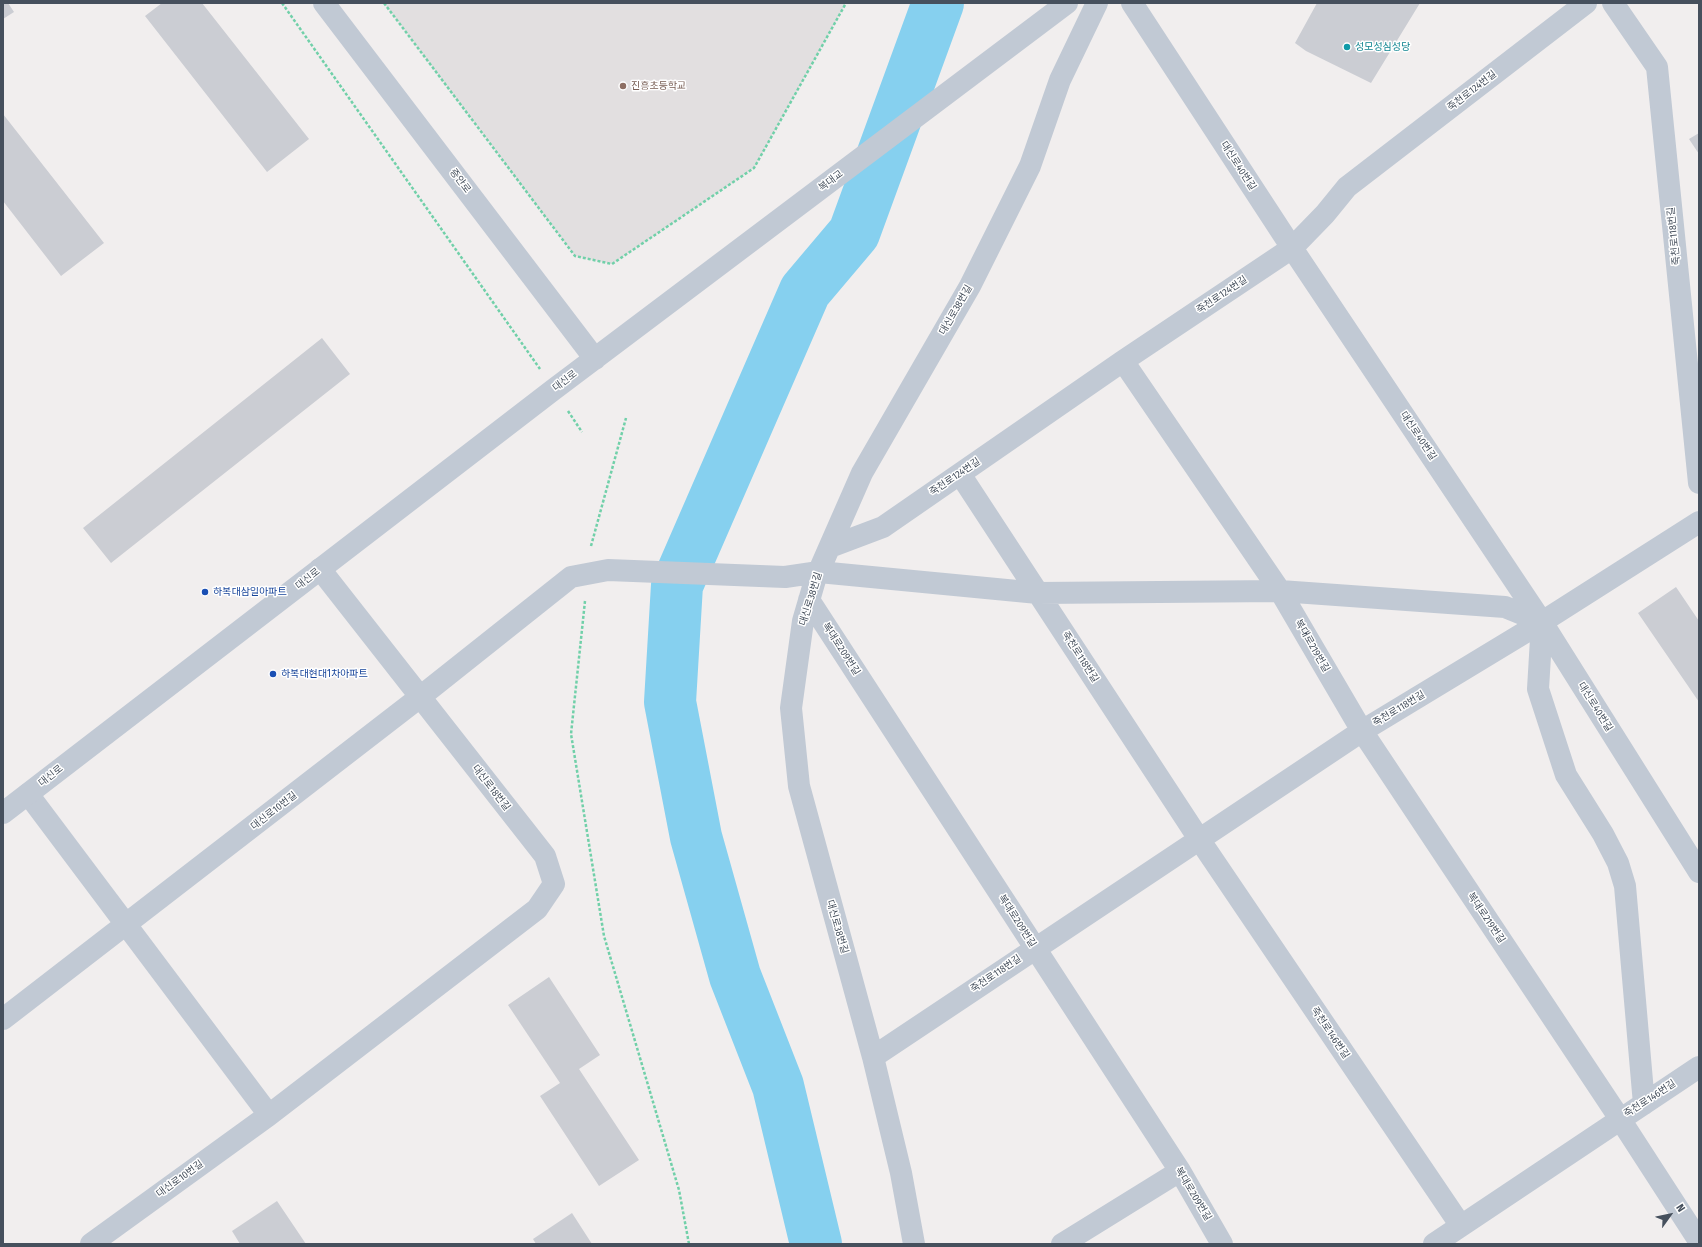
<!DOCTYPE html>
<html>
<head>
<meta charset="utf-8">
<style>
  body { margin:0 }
  #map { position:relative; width:1702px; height:1247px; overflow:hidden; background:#f1eeee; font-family:"Fira Sans Condensed",sans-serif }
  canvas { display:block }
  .frame { position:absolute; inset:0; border:4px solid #46505d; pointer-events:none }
  .north { position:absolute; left:1650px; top:1195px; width:40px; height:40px; -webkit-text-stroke:3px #fff; paint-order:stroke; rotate:57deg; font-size:11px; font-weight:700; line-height:16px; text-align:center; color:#46505d }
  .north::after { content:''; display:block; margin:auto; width:14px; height:18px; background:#46505d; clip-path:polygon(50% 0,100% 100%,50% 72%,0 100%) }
</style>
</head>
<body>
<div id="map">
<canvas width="1702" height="1247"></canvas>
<div class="frame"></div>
<div class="north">N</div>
</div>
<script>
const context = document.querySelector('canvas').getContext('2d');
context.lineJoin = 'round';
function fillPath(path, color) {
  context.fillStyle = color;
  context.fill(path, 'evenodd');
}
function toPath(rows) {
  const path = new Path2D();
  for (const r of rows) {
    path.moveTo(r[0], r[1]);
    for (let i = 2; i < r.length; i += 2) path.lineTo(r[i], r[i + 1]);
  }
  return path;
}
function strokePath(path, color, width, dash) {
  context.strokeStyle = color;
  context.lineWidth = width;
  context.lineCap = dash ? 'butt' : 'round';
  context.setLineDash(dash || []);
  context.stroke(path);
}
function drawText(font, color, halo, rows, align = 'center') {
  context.font = font + ' "Fira Sans Condensed","Noto Sans KR",sans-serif';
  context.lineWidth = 3;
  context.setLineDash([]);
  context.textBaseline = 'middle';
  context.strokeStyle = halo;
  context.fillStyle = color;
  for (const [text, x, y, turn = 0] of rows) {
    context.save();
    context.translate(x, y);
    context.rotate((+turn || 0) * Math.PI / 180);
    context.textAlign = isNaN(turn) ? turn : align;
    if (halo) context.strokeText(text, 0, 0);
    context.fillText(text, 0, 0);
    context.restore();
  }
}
fillPath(toPath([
  [384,3,846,3,754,168,612,264,575,256]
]), '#e2dfe0');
strokePath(toPath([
  [816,1244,778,1086,735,976,696,837,670,702,677,585,805,291,854,233,938,3]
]), '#86d0ef', 52);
fillPath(toPath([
  [3,3,8,3,14,12,3,19],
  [162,3,202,3,309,139,267,172,145,16],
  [1317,3,1420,3,1371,83,1306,51,1295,43],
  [3,114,104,243,61,276,3,201],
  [1699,133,1699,154,1689,139],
  [322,338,350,374,111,563,83,528],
  [1676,587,1699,621,1699,702,1638,613],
  [549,977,600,1055,579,1069,639,1160,599,1186,540,1096,560,1083,508,1005],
  [277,1201,306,1244,240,1244,232,1231],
  [572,1213,592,1244,536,1244,533,1239]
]), '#cbcdd3');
strokePath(toPath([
  [282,3,540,369],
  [384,3,575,256,612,264,754,168,846,3],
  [568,411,582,432],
  [591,546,626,418],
  [585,601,571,734,604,936,679,1190,689,1244]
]), '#71d0a9', 2.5, [3, 2]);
strokePath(toPath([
  [1132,3,1292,248,1542,622,1699,872],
  [1613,3,1657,67,1699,483],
  [960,474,1199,839,1461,1226],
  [830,547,883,527,1123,361,1292,248,1325,214,1347,187,1586,3],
  [1280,591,1362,731,1620,1119,1699,1241],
  [1280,591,1505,607,1542,622,1538,689,1566,775,1603,834,1618,863,1625,886,1644,1104],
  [809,600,1180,1171,1222,1244],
  [28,794,269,1115],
  [3,1019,420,697,571,577,608,570,785,577,819,572,1038,593,1280,591,1123,361],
  [873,1057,1362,731,1542,622,1699,522],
  [91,1244,269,1115,537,909,554,884,545,856,320,569],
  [914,1244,901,1173,873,1057,799,786,791,708,803,621,815,580,862,473,970,286,1030,166,1060,80,1097,3],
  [1062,1244,1180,1171],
  [1434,1244,1699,1067]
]), '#c1c9d4', 22);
strokePath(toPath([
  [324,3,595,359],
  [3,813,553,390,1067,3]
]), '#c1c9d4', 22);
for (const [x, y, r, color] of [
  [1347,47,4,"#0f9aa8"],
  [623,86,4,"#8d6e63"],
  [205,592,4,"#1a4fb4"],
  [273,674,4,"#1a4fb4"]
]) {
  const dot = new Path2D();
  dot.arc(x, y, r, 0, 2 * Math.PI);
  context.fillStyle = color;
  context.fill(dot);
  strokePath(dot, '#fff', 1.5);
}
drawText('10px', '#0d838f', '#fff', [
  ["성모성심성당",1355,47]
], 'left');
drawText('10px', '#785e54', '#fff', [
  ["진흥초등학교",631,86]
], 'left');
drawText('10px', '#46505d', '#fff', [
  ["죽천로124번길",1472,91,-38],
  ["대신로40번길",1238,166,57],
  ["증안로",460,181,53],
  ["복대교",831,181,-37],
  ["죽천로118번길",1674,236,-96],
  ["죽천로124번길",1222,295,-34],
  ["대신로38번길",956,310,-60],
  ["대신로",565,381,-37],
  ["대신로40번길",1418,436,56],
  ["죽천로124번길",955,477,-34],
  ["대신로",308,579,-38],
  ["대신로38번길",811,599,-73],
  ["복대로219번길",1312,646,60],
  ["복대로209번길",841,649,57],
  ["죽천로118번길",1080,657,57],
  ["대신로40번길",1595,707,58],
  ["죽천로118번길",1399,709,-31],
  ["대신로",51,776,-38],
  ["대신로18번길",491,788,52],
  ["대신로10번길",274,811,-38],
  ["복대로219번길",1486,918,56],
  ["복대로209번길",1017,921,57],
  ["대신로38번길",837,927,74],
  ["죽천로118번길",996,974,-34],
  ["죽천로146번길",1330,1033,56],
  ["죽천로146번길",1650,1099,-33],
  ["대신로10번길",180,1179,-36],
  ["복대로209번길",1193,1194,59]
]);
drawText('10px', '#164399', '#fff', [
  ["하복대삼일아파트",213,592],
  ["하복대현대1차아파트",281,674]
], 'left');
</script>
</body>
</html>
